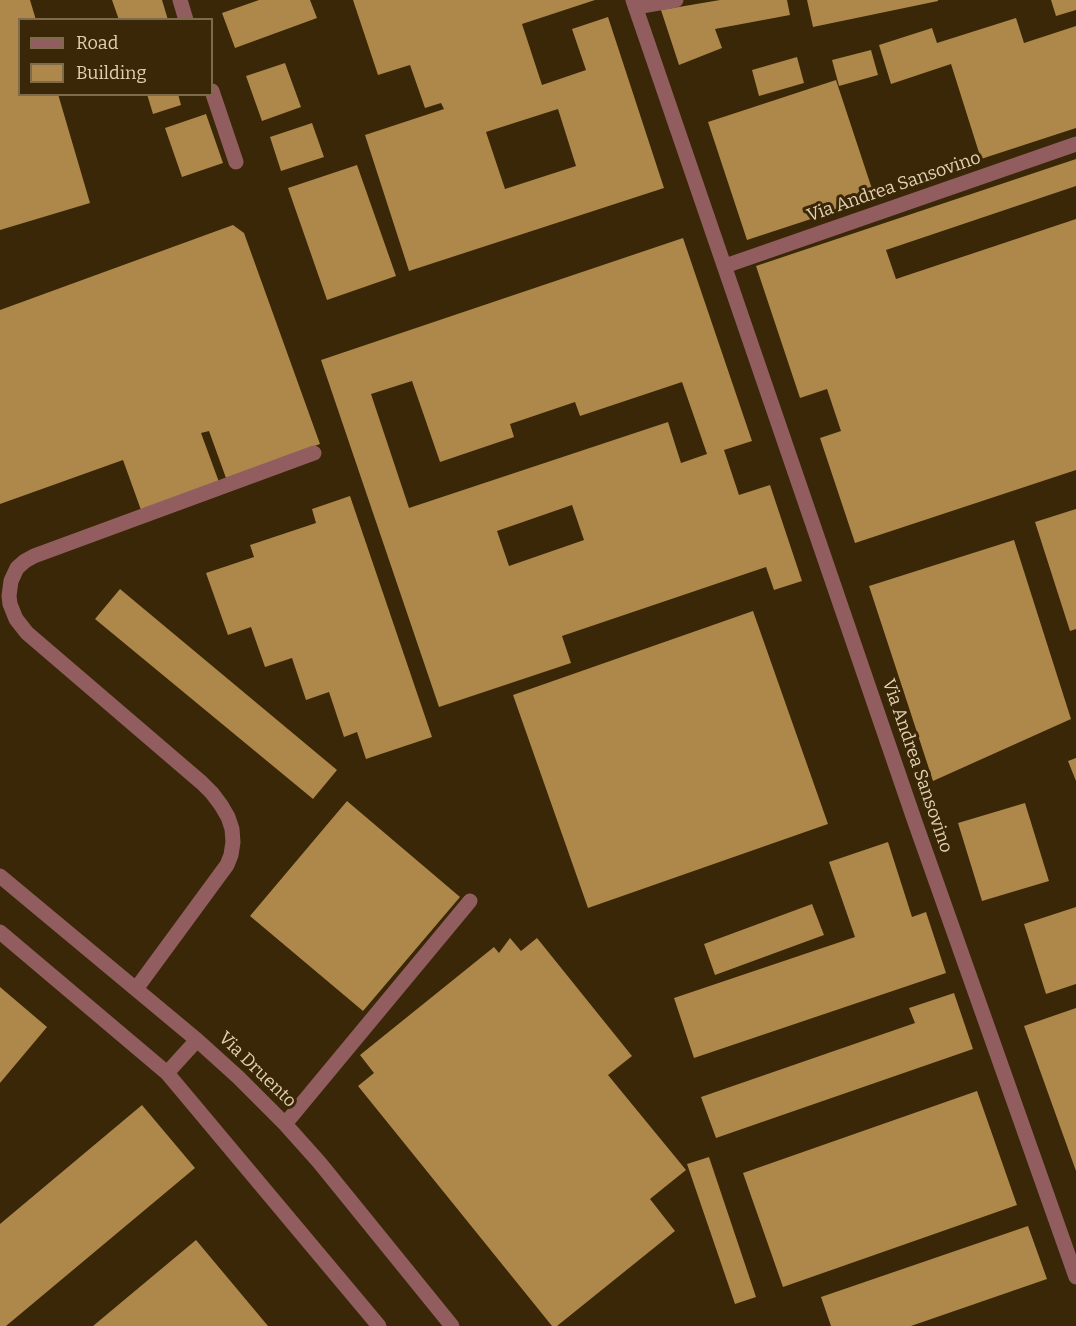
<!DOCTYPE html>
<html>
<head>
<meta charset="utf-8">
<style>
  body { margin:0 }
  #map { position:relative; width:1076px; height:1326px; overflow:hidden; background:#392707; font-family:Bitter,serif }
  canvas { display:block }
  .legend { position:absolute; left:18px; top:18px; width:195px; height:78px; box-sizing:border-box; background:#392707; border:2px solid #7d6b4c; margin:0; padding:8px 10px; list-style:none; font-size:18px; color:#e3d0b3 }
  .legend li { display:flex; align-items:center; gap:12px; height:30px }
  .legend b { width:30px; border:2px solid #7d6b4c }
</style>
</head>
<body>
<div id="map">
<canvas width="1076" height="1326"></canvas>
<ul class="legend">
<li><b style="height:8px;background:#915d5f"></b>Road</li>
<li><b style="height:16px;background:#ae874a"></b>Building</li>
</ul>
</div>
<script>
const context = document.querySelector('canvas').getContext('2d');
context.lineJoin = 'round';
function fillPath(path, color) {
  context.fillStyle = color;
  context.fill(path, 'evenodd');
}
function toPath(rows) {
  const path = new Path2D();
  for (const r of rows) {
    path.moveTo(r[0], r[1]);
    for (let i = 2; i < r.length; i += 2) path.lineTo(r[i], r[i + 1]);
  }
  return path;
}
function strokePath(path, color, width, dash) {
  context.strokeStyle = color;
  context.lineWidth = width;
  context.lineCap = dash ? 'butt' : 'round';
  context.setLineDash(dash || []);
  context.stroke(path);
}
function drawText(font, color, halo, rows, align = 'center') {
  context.font = font + ' Bitter,serif';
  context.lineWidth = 6;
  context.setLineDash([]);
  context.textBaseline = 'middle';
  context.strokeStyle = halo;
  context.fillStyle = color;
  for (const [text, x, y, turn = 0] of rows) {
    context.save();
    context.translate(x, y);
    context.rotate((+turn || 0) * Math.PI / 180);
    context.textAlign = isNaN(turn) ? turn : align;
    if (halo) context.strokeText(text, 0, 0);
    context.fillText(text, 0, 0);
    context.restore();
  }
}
fillPath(toPath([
  [0,0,30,0,36,20,20,20,20,94,58,94,90,203,0,230],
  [112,0,162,0,168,20,119,20],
  [259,0,310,0,317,18,235,48,222,13],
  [353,0,595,0,522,24,542,85,586,70,572,29,608,17,664,188,409,271,365,135,444,109,441,103,425,108,410,65,378,75],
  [558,109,576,166,505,189,486,132],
  [720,0,787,0,790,15,715,29,722,48,679,65,661,10],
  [807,0,938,0,938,1,813,27],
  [1051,0,1076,0,1076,10,1056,16],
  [1016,18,1024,43,1076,26,1076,128,981,159,951,64,891,84,879,45,932,28,937,43],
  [871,50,878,75,839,86,832,60],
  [797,57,804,83,759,96,752,70],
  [285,63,301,107,262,121,246,76],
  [836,80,875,198,747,240,708,122],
  [147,94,178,94,181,105,153,114],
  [206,114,223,163,182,177,165,128],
  [312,123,324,157,281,171,270,137],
  [1076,159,1076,186,886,250,896,279,1076,219,1076,470,855,543,820,438,841,431,827,389,800,398,756,266],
  [357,165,396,276,327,300,288,188],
  [233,225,244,233,320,444,226,478,209,431,201,433,219,482,141,510,123,460,0,504,0,310],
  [683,238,752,441,724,450,739,495,770,485,802,581,774,590,766,567,562,636,571,663,439,707,321,360],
  [412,381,440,462,514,437,510,424,575,402,580,416,682,382,707,454,681,463,668,422,409,508,371,394],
  [572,505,584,540,509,566,497,531],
  [350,496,432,737,366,759,357,732,344,737,329,692,306,700,292,658,265,667,251,627,228,635,206,573,254,557,250,545,316,523,312,509],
  [1076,509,1076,629,1070,631,1035,522],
  [1014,540,1071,719,933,781,869,586],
  [120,589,337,770,313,799,95,619],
  [753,611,828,824,588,908,513,695],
  [1076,758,1076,781,1068,761],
  [347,801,460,897,363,1011,250,916],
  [1025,803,1049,881,982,901,958,823],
  [888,842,912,917,926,912,946,973,694,1058,674,998,855,937,829,862],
  [812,904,824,935,715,975,704,944],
  [1076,907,1076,984,1046,994,1024,924],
  [510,938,521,951,537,938,632,1056,608,1075,686,1170,650,1199,675,1231,557,1326,552,1326,358,1086,374,1073,360,1055,494,947,499,953],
  [0,987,47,1027,0,1083],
  [954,993,973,1049,716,1138,701,1097,915,1023,909,1008],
  [1076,1008,1076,1171,1024,1026],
  [977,1091,1017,1205,783,1287,743,1173],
  [142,1105,195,1168,6,1326,0,1326,0,1224],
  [709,1157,756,1297,735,1304,687,1164],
  [1028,1226,1047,1279,911,1326,831,1326,821,1297],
  [196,1240,268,1326,93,1326]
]), '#ae874a');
strokePath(toPath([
  [180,0,186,20],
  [633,0,915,822,1076,1277],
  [636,7,676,0],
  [212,91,236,162],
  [725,266,1076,144],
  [0,876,197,1040,238,1077,285,1124,319,1162,452,1326],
  [0,932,167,1073,379,1326],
  [136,989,227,865,231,855,233,842,232,829,228,817,221,805,212,793,202,783,27,633,16,619,10,604,9,596,11,581,17,568,25,561,34,556,314,453],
  [167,1073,197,1040],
  [285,1124,470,901]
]), '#915d5f', 15);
drawText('18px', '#e3d0b3', '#392707', [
  ["Via Andrea Sansovino",894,187,-19],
  ["Via Andrea Sansovino",917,766,71],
  ["Via Druento",257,1070,44]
]);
</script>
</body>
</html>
